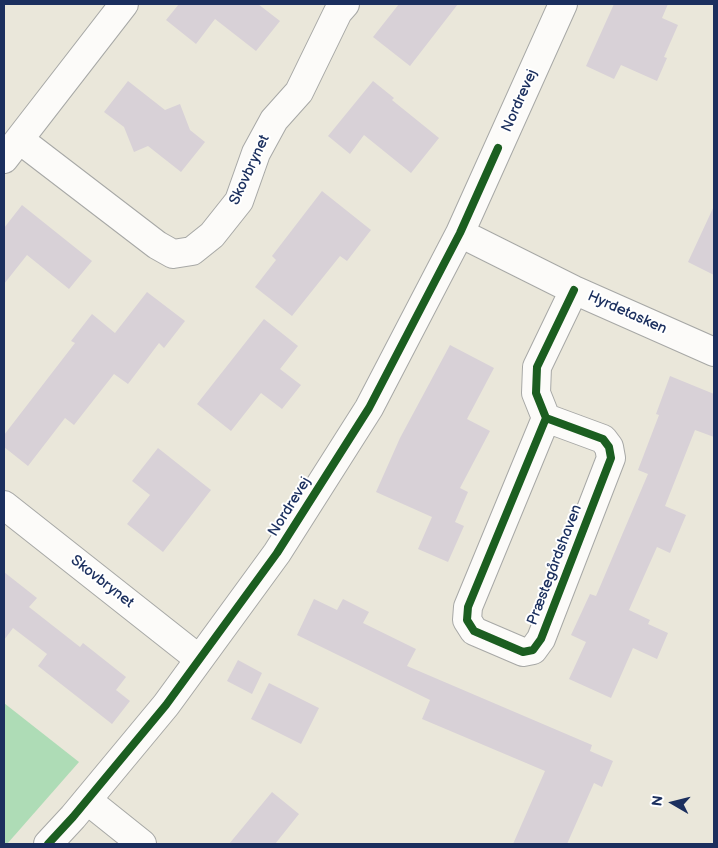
<!DOCTYPE html>
<html>
<head>
<meta charset="utf-8">
<style>
  body { margin:0 }
  #map { position:relative; width:718px; height:848px; overflow:hidden; background:#eae7da; font-family:"Balsamiq Sans",sans-serif }
  canvas { display:block }
  .frame { position:absolute; inset:0; border:5px solid #1b2f5e; pointer-events:none }
  .north { position:absolute; left:648px; top:778px; width:50px; height:50px; -webkit-text-stroke:4px #fff; paint-order:stroke; rotate:278deg; font-size:14px; font-weight:700; line-height:20px; text-align:center; color:#1b2f5e }
  .north::after { content:''; display:block; margin:auto; width:18px; height:22px; background:#1b2f5e; clip-path:polygon(50% 0,100% 100%,50% 72%,0 100%) }
</style>
</head>
<body>
<div id="map">
<canvas width="718" height="848"></canvas>
<div class="frame"></div>
<div class="north">N</div>
</div>
<script>
const context = document.querySelector('canvas').getContext('2d');
context.lineJoin = 'round';
function fillPath(path, color) {
  context.fillStyle = color;
  context.fill(path, 'evenodd');
}
function toPath(rows) {
  const path = new Path2D();
  for (const r of rows) {
    path.moveTo(r[0], r[1]);
    for (let i = 2; i < r.length; i += 2) path.lineTo(r[i], r[i + 1]);
  }
  return path;
}
function strokePath(path, color, width, dash) {
  context.strokeStyle = color;
  context.lineWidth = width;
  context.lineCap = dash ? 'butt' : 'round';
  context.setLineDash(dash || []);
  context.stroke(path);
}
function drawText(font, color, halo, rows, align = 'center') {
  context.font = font + ' "Balsamiq Sans",sans-serif';
  context.lineWidth = 4;
  context.setLineDash([]);
  context.textBaseline = 'middle';
  context.strokeStyle = halo;
  context.fillStyle = color;
  for (const [text, x, y, turn = 0] of rows) {
    context.save();
    context.translate(x, y);
    context.rotate((+turn || 0) * Math.PI / 180);
    context.textAlign = isNaN(turn) ? turn : align;
    if (halo) context.strokeText(text, 0, 0);
    context.fillText(text, 0, 0);
    context.restore();
  }
}
fillPath(toPath([
  [4,703,79,762,7,844,4,844]
]), '#aedcb6');
fillPath(toPath([
  [179,4,258,4,280,21,256,51,215,19,196,44,166,20],
  [399,4,458,4,410,66,373,37],
  [614,4,668,4,662,18,678,25,664,57,667,58,657,81,621,65,614,79,586,66],
  [128,81,165,110,180,104,190,130,205,142,181,172,148,146,134,152,124,127,104,112],
  [373,81,394,98,392,100,439,138,411,173,364,135,350,154,328,136],
  [322,191,371,230,347,261,340,256,292,316,255,287,276,260,272,256],
  [22,205,92,261,69,289,27,255,4,284,4,228],
  [714,206,714,275,688,262],
  [147,292,185,321,164,348,159,343,128,384,114,374,74,425,65,418,28,466,4,447,4,435,75,343,71,341,92,314,115,333],
  [264,319,298,346,280,369,301,385,282,409,261,393,231,431,197,404],
  [450,345,494,368,467,419,490,431,460,488,468,492,455,522,464,526,448,562,418,549,432,517,376,492,400,438],
  [670,376,714,394,714,437,695,430,665,506,686,515,670,553,657,547,629,610,650,620,648,624,668,633,657,659,633,648,611,698,569,679,586,642,571,635,590,594,596,596,648,474,638,470,659,415,656,414],
  [158,448,211,490,163,552,127,524,150,495,132,481],
  [4,572,37,598,29,607,80,647,83,643,126,677,116,690,130,701,112,724,38,666,47,654,13,628,4,640],
  [314,599,337,610,343,599,369,612,363,623,416,649,407,666,592,745,590,751,613,761,602,787,594,783,567,844,513,844,545,771,422,719,430,700,297,635],
  [238,660,262,673,252,694,227,681],
  [269,683,319,708,301,744,251,719],
  [272,792,299,814,275,844,229,844]
]), '#d8d1d7');
const minor = toPath([
  [20,140,157,245,173,254,192,251,212,235,239,201,256,153,274,120,299,92,338,12,345,4],
  [4,159,124,4],
  [460,233,574,290,714,352],
  [546,418,603,439,609,447,611,458,541,639,533,650,523,652,474,631,467,620,468,607,546,418,536,393,537,367,574,290],
  [4,505,199,659],
  [87,800,142,844],
  [48,844,73,817,166,705,277,553,369,408,460,233,563,4]
]);
strokePath(minor, '#a7a8a6', 30);
strokePath(minor, '#fcfbf9', 28);
strokePath(toPath([
  [546,418,603,439,609,447,611,458,541,639,533,650,523,652,474,631,467,620,468,607,546,418,536,393,537,367,574,290],
  [48,844,73,817,166,705,277,553,369,408,460,233,498,148]
]), '#1b5e20', 8);
drawText('15px', '#1b2f5e', '#fff', [
  ["Nordrevej",520,101,-66],
  ["Skovbrynet",250,170,-65],
  ["Hyrdetasken",627,313,24],
  ["Nordrevej",290,507,-58],
  ["Præstegårdshaven",555,565,-69],
  ["Skovbrynet",102,582,38]
]);
</script>
</body>
</html>
